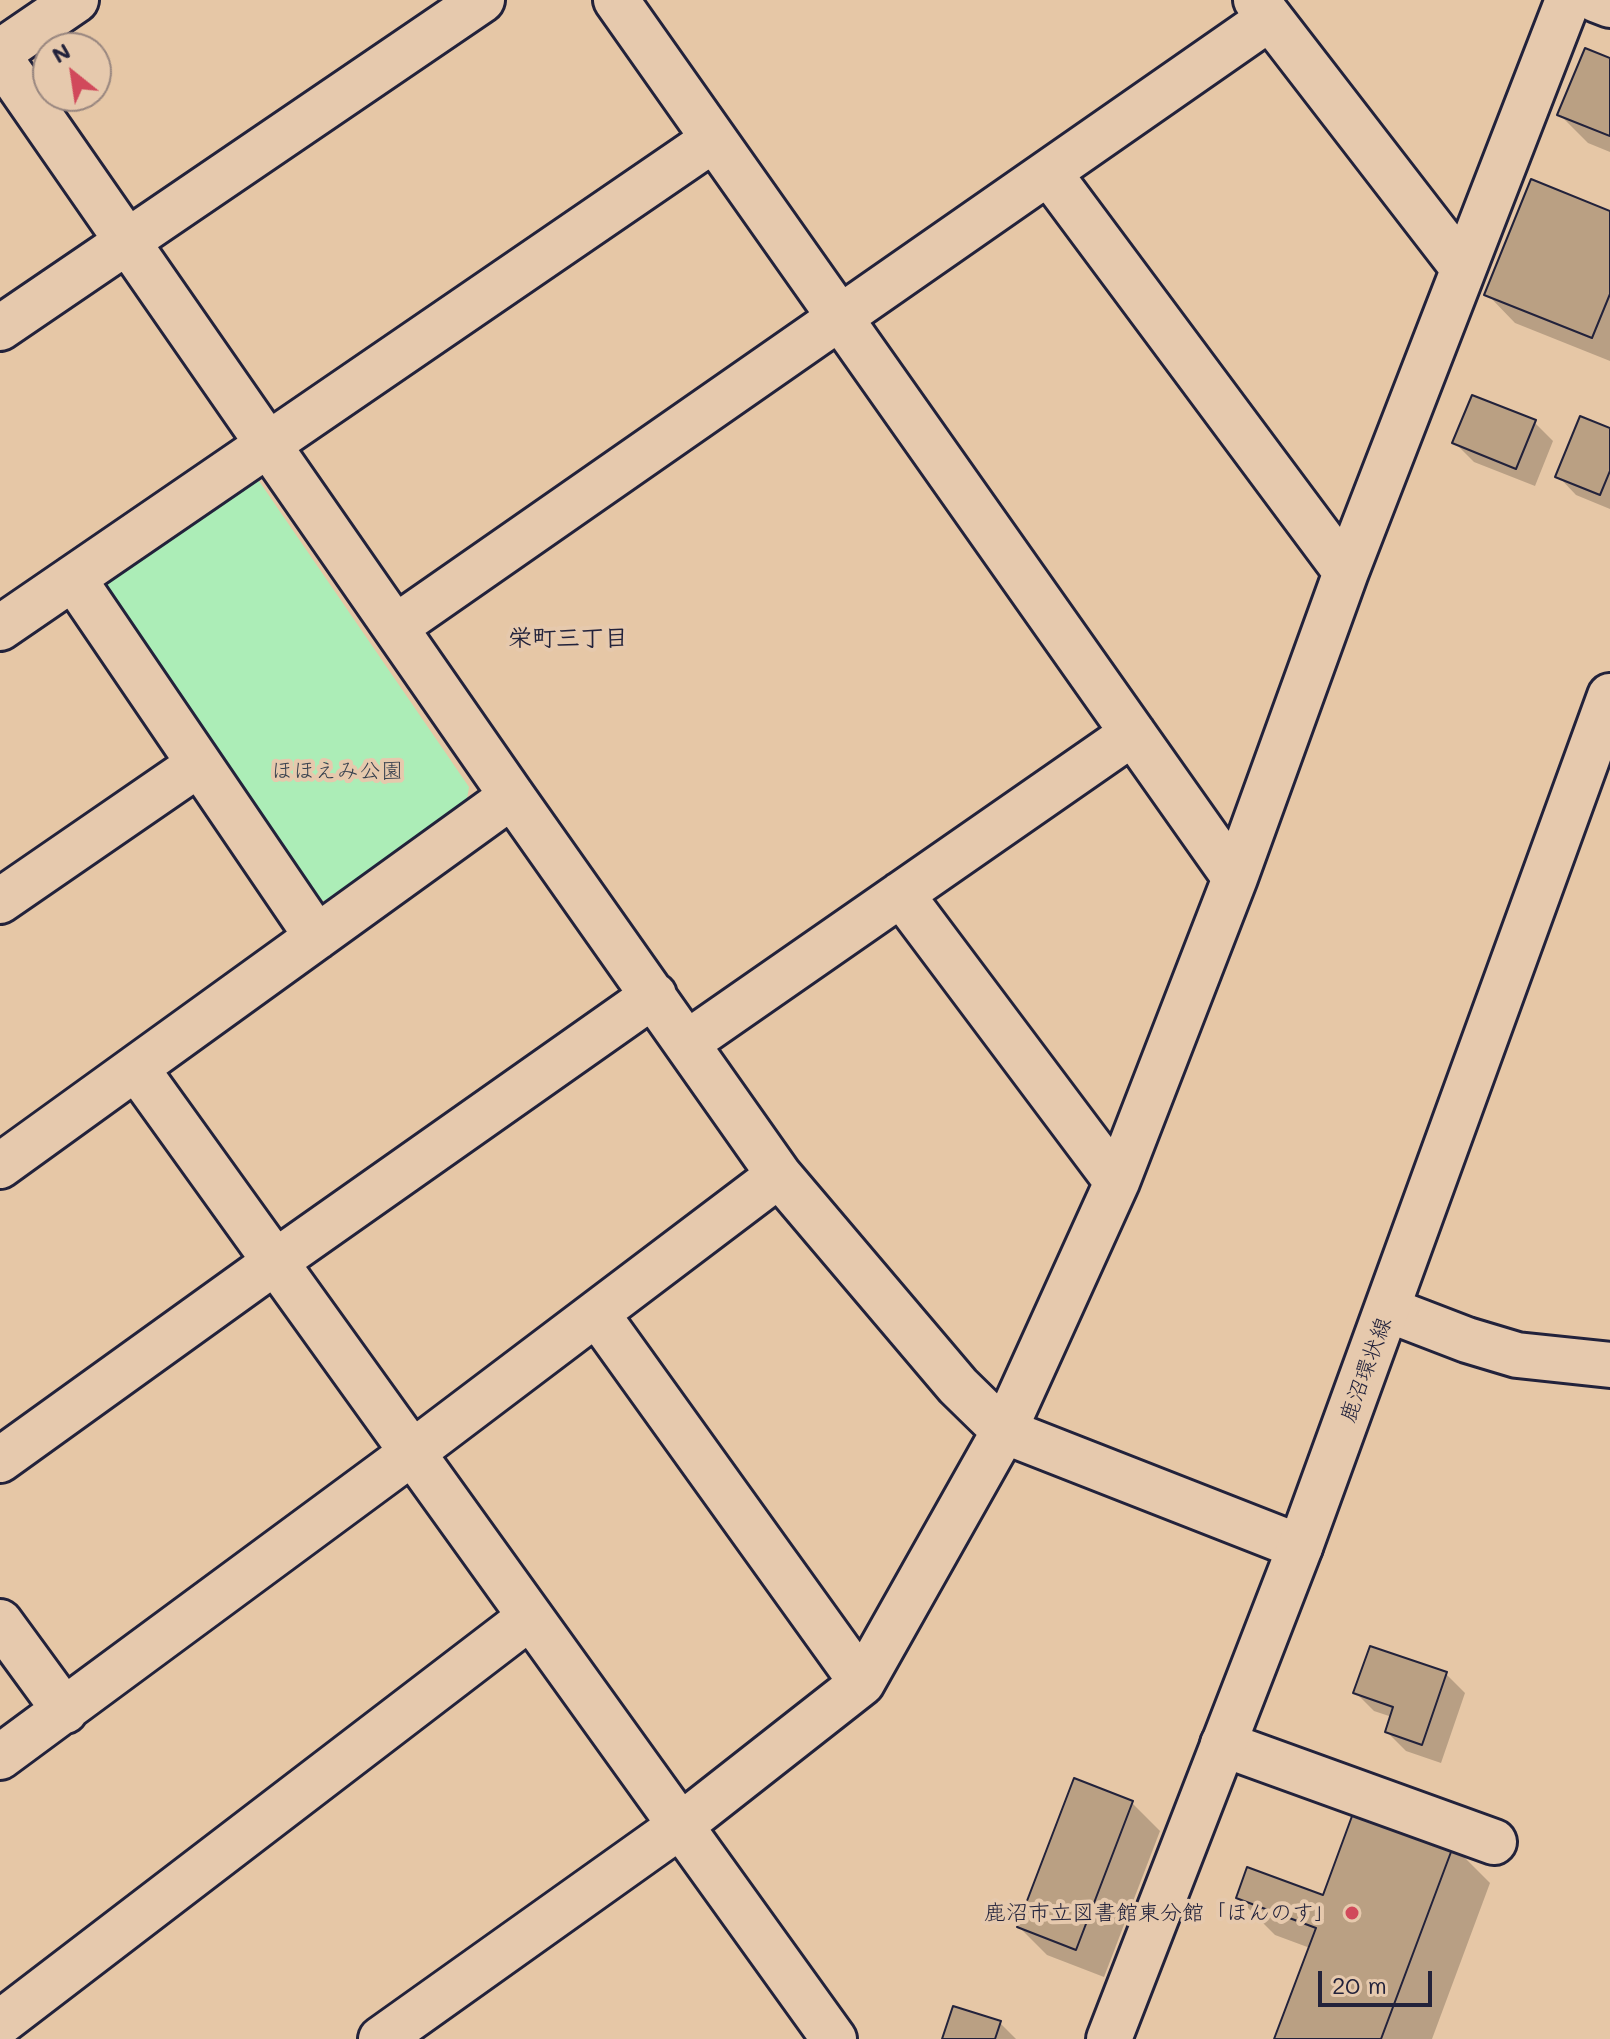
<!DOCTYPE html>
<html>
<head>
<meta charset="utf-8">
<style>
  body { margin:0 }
  #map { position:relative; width:1610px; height:2039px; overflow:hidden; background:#e6c7a6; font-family:Mali,sans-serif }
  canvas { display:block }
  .north { position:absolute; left:32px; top:32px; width:80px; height:80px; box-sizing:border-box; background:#e6c9ad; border:2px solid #98867f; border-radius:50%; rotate:330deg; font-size:22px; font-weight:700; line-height:32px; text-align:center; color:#22223b }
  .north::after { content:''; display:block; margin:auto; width:28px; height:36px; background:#d1495b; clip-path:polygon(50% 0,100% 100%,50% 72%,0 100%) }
  .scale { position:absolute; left:1318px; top:1971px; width:114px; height:36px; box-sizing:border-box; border:4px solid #22223b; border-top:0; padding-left:10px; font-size:24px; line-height:28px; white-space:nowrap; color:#22223b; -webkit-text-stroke:6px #e6c9ad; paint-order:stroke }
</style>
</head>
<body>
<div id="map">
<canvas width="1610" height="2039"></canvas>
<div class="north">N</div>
<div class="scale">20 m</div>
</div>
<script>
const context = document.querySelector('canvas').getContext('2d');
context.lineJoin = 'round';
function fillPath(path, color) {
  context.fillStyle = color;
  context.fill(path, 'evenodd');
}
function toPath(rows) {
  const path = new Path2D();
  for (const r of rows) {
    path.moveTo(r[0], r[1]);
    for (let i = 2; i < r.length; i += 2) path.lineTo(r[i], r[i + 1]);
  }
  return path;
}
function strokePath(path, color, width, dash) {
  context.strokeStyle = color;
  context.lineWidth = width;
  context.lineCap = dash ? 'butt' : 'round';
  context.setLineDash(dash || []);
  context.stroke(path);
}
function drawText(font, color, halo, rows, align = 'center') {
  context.font = font + ' Mali,"Klee One",sans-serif';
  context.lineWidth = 8;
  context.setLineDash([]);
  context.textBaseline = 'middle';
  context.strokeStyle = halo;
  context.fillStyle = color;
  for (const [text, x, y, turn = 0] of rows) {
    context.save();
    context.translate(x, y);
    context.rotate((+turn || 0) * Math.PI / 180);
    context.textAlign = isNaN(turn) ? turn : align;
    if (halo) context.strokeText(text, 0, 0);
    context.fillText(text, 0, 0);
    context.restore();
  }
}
fillPath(toPath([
  [231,480,259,481,469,787,465,811,334,902,302,898,99,590,106,564]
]), '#acedb7');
fillPath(toPath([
  [1610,60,1610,152,1588,143,1560,115],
  [1610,213,1610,361,1515,323,1487,294],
  [1534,422,1553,441,1535,486,1474,462,1455,443],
  [1610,430,1610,509,1576,495,1558,476],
  [1446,1674,1465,1693,1441,1763,1406,1751,1387,1732,1392,1717,1374,1711,1355,1692],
  [1132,1803,1160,1831,1104,1977,1047,1955,1019,1927],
  [1453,1846,1490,1883,1432,2039,1276,2039,1310,1948,1275,1935,1238,1898,1324,1897],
  [1000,2023,1016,2039,945,2039]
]), '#0003');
const building = toPath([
  [1585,48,1610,58,1610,136,1557,115,1585,48],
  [1531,179,1610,211,1610,294,1592,338,1484,295,1531,179],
  [1472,395,1536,420,1516,469,1452,443,1472,395],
  [1580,416,1610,428,1610,471,1600,495,1555,477,1580,416],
  [1370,1646,1447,1672,1422,1745,1385,1732,1393,1707,1353,1693,1370,1646],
  [1074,1778,1133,1801,1076,1950,1017,1927,1074,1778],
  [1355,1808,1454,1844,1381,2039,1274,2039,1316,1928,1236,1898,1247,1867,1323,1895,1355,1808],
  [953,2006,1001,2021,995,2039,942,2039,953,2006]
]);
fillPath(building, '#baa083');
strokePath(building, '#22223b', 2);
const minor = toPath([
  [616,0,1235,878],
  [1256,0,1463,268],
  [1597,0,1610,5],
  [0,52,76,0],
  [0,58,512,796,779,1175,958,1386,1004,1431,1300,1547],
  [1049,173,1346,572],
  [0,328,482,0],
  [73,578,317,937],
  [397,626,1270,18],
  [0,628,714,139],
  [901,894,1117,1182],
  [0,901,199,764],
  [687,1043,1133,733],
  [136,1068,834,2039],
  [0,1166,512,796],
  [1389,1310,1467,1340,1517,1355,1610,1365],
  [597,1314,862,1683],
  [0,1460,275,1262,654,995],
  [0,1622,65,1711],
  [1223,1744,1494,1842],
  [0,1757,413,1452,779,1175],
  [0,2023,530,1617],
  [381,2039,680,1826,862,1683,1004,1431,1117,1182,1235,878,1346,572,1568,0]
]);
const major = toPath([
  [1109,2039,1300,1547,1610,696]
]);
strokePath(minor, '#22223b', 50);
strokePath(major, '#22223b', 50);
strokePath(minor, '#e6c9ad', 44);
strokePath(major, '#e6c9ad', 44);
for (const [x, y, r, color] of [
  [1352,1913,8,"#d1495b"]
]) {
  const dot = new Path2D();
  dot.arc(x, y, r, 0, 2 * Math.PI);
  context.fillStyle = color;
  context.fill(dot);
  strokePath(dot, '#e6c9ad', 3);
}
drawText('22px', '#37404e', '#e6c9ad', [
  ["ほほえみ公園",337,771]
]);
drawText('22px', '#22223b', '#e6c9ad', [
  ["鹿沼環状線",1366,1370,-70]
]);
drawText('22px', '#22223b', '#e6c9ad', [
  ["鹿沼市立図書館東分館「ほんのす」",1336,1913]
], 'right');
drawText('bold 24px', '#22223b', '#e6c9ad', [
  ["栄町三丁目",568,639]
]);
</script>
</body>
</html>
